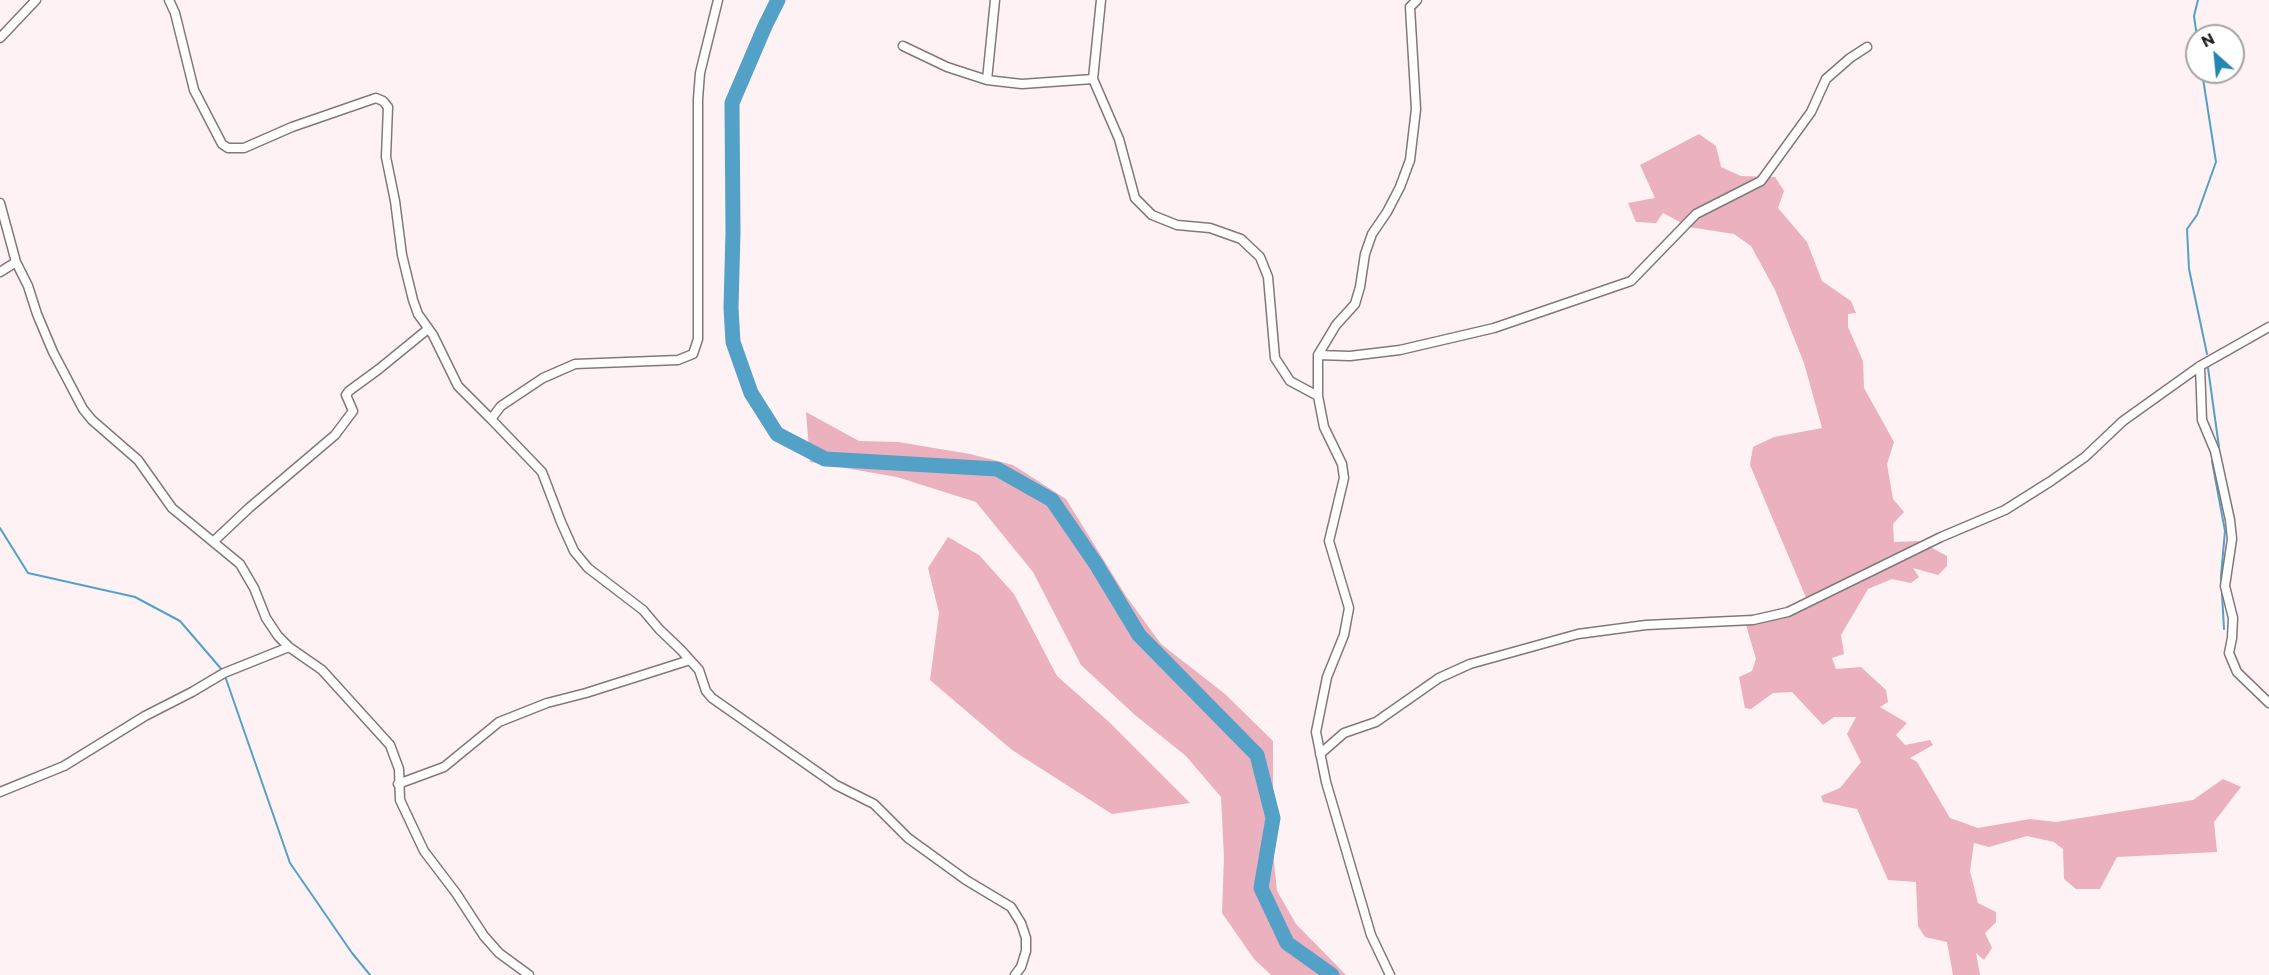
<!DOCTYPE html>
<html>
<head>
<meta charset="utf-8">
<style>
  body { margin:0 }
  #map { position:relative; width:2269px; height:975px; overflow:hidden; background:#fef2f4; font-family:Commissioner,sans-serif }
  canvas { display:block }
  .north { position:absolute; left:2185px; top:24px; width:60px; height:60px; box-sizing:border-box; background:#fff; border:2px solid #a5a4a4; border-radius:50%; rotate:333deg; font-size:16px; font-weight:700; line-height:24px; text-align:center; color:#1f1b1b }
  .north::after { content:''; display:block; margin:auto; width:21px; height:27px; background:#2586b1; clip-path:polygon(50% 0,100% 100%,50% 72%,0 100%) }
</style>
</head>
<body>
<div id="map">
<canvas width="2269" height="975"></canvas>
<div class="north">N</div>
</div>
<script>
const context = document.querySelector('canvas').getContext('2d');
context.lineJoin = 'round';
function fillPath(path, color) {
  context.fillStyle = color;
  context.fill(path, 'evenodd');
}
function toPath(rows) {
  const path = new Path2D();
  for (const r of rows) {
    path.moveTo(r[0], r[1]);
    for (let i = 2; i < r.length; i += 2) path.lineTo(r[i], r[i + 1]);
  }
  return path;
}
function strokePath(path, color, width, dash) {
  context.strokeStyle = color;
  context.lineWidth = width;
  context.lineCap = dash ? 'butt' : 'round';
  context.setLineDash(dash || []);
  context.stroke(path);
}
fillPath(toPath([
  [1699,134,1716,146,1721,167,1741,176,1775,177,1784,191,1778,208,1807,242,1822,281,1851,301,1856,313,1848,314,1848,327,1863,361,1864,388,1894,442,1887,464,1893,499,1904,512,1893,524,1894,542,1919,541,1947,556,1947,566,1938,575,1913,568,1919,577,1911,583,1892,579,1868,589,1841,635,1844,654,1832,658,1836,669,1861,667,1886,690,1888,702,1880,707,1907,723,1896,735,1905,745,1930,740,1933,745,1910,758,1917,762,1950,818,1978,828,2030,819,2056,822,2193,800,2223,779,2241,787,2214,822,2217,852,2117,857,2100,889,2076,889,2064,879,2063,849,2054,842,2027,836,1989,847,1974,843,1970,871,1978,903,1996,912,1996,922,1985,933,1992,948,1984,960,1976,953,1980,975,1953,975,1947,942,1925,937,1918,926,1916,882,1888,880,1857,809,1823,802,1821,796,1840,788,1861,762,1847,734,1856,717,1834,717,1823,725,1792,692,1773,693,1751,709,1745,708,1739,677,1752,671,1756,659,1746,625,1810,607,1750,465,1753,447,1774,437,1822,428,1804,363,1775,290,1751,246,1734,234,1689,227,1663,213,1656,223,1636,222,1628,203,1655,198,1640,165],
  [806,412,859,441,898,442,970,454,1013,465,1066,499,1126,596,1161,644,1225,694,1273,741,1273,853,1277,891,1296,924,1346,975,1271,975,1254,959,1222,913,1224,857,1221,797,1186,756,1135,715,1081,665,1033,572,976,502,897,477,810,462],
  [948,537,979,555,1014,594,1057,676,1108,721,1190,803,1112,814,1012,750,930,680,939,613,928,568]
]), '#ebb1be');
strokePath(toPath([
  [2197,37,2194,16,2198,0],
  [2202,72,2216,162,2197,215,2187,229,2189,269,2207,354],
  [2208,368,2219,447],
  [2212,461,2225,531,2221,576,2224,629],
  [0,528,28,573,135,597,180,621,223,671],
  [225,676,290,863,352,953,370,975]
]), '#54a1c8', 2);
strokePath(toPath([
  [778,0,765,26,732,103,733,232,731,308,733,342,751,393,777,434,825,459,997,469,1052,500,1096,564,1139,635,1257,755,1273,818,1261,888,1287,943,1332,975]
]), '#54a1c8', 15);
const street = toPath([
  [169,0,175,13,194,90,222,144,228,148,244,148,292,127,376,98,383,101,388,107,386,157,395,201,402,255,413,300,418,314,433,335,458,386,491,419],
  [718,0,700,73,698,99,698,339,693,354,678,360,575,364,543,378,501,406,491,419,542,472,561,522,574,551,588,568,643,610,659,629,681,650,699,670,706,691,712,698,836,785,874,804,908,838,966,880,1011,907,1021,923,1026,938,1026,951,1021,967,1015,975],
  [995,0,987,80,1022,84,1093,79,1119,139,1135,198,1152,215,1177,225,1210,228,1241,239,1260,257,1268,277,1275,358,1290,381,1318,396],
  [0,38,36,0],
  [903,46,947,67,987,80],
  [1093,79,1101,0],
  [0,203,16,262,28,286,37,314,53,352,83,409,92,420,138,460,172,508,240,564,254,588,266,618,278,636,289,647,322,670,390,745,399,769,400,800,424,851,456,893,484,936,499,953,529,975],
  [0,272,16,262],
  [1318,355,1350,356,1400,350,1494,328,1631,281,1696,214,1761,181,1811,112,1826,79,1850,58,1867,47],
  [2200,366,2202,420,2215,451,2230,520,2232,539,2225,586,2233,618,2232,638,2229,653,2237,672,2269,703],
  [214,541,249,508,335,435,353,411,346,395,349,391,379,369,428,329],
  [1320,754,1344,733,1376,722,1439,678,1470,664,1578,634,1646,625,1753,620,1788,612,1941,537,2005,510,2051,481,2085,457,2123,421,2200,366,2269,327],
  [398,784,444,767,499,722,547,703,586,693,690,660],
  [0,792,64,766,145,716,192,692,224,673,289,647],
  [1390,975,1371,935,1326,782,1316,732,1327,677,1344,635,1349,608,1329,541,1344,478,1342,464,1324,427,1318,396,1318,355,1336,325,1355,304,1360,287,1365,254,1372,234,1387,212,1400,187,1410,160,1416,109,1410,7,1417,0]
]);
strokePath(street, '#82787a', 11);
strokePath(street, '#fff', 8);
</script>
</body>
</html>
